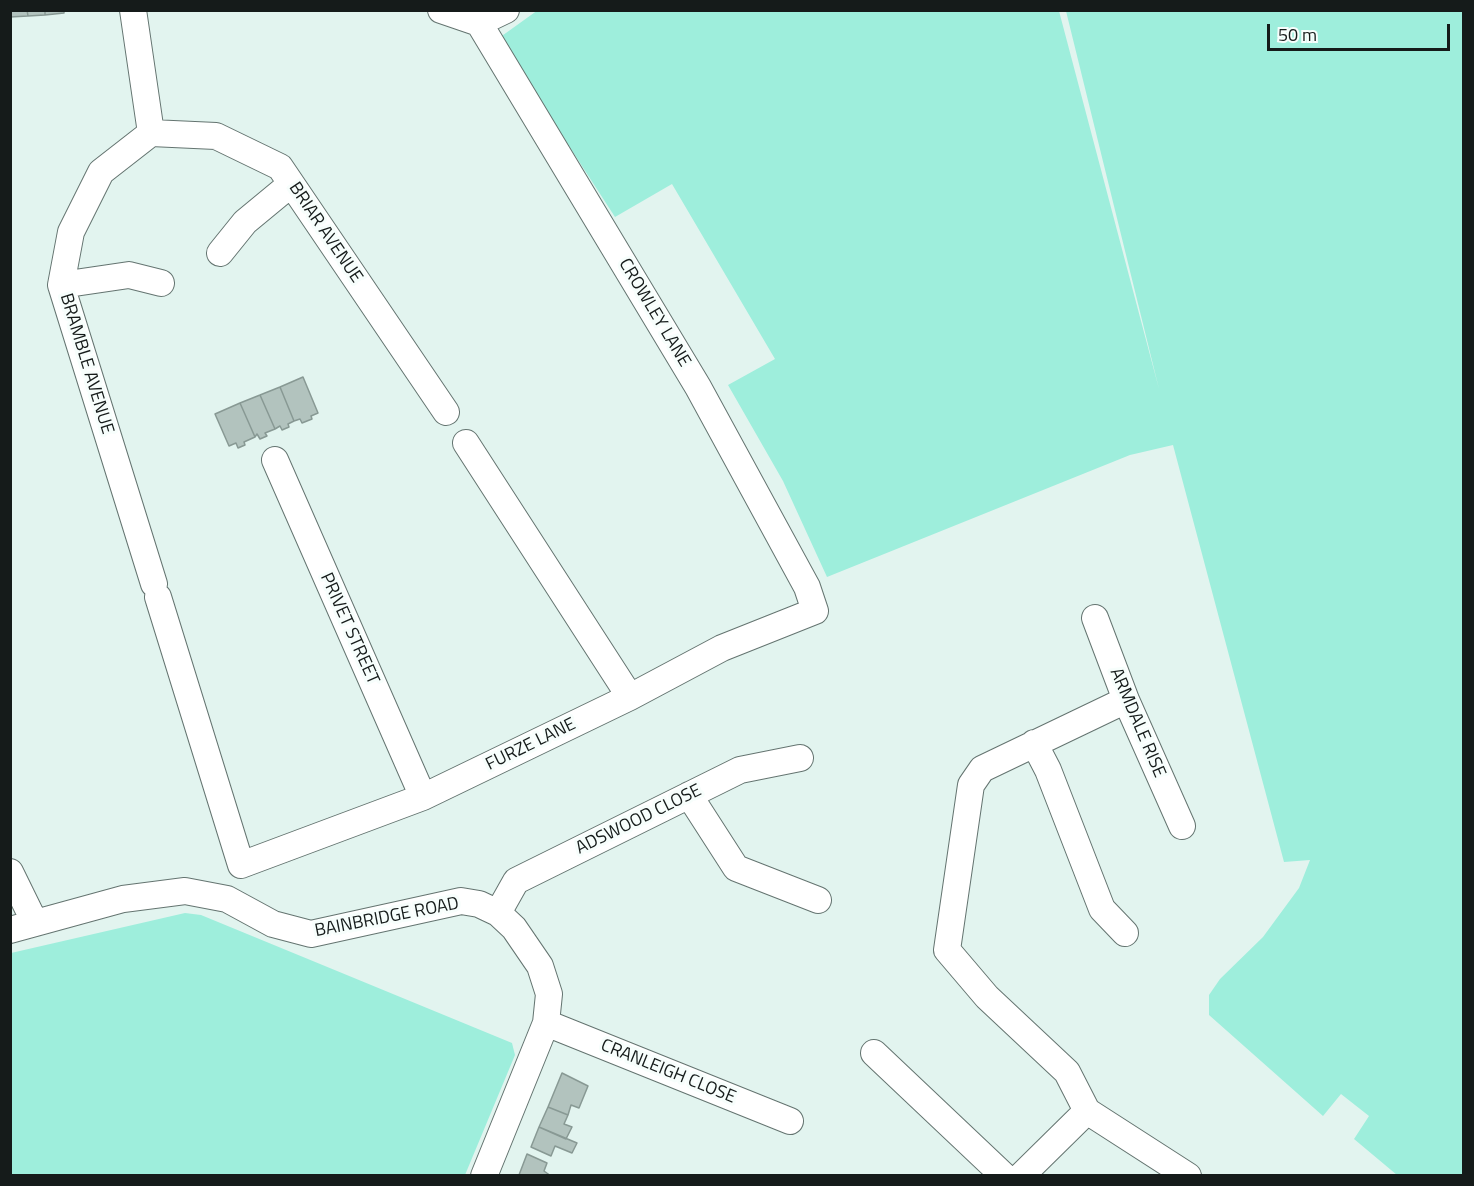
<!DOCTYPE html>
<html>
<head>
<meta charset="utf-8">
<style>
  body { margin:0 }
  #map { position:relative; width:1474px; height:1186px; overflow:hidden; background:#e2f4ef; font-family:"Titillium Web",sans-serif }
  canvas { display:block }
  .frame { position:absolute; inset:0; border:12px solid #151b1a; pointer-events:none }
  .scale { position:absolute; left:1267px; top:24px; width:183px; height:27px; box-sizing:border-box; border:3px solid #151b1a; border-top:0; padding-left:8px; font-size:18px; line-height:21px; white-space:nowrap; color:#151b1a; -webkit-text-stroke:4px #f7fefc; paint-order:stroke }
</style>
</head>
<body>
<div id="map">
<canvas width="1474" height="1186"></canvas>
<div class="frame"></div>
<div class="scale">50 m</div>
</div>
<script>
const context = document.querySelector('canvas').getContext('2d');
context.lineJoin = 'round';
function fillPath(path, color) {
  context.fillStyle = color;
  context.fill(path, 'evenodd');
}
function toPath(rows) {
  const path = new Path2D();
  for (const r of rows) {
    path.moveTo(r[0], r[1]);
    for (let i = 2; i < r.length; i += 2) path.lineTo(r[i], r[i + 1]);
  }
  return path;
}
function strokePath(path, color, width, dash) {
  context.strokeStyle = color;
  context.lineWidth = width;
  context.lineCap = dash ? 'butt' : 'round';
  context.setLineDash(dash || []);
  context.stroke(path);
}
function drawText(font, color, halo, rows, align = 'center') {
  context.font = font + ' "Titillium Web",sans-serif';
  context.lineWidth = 6;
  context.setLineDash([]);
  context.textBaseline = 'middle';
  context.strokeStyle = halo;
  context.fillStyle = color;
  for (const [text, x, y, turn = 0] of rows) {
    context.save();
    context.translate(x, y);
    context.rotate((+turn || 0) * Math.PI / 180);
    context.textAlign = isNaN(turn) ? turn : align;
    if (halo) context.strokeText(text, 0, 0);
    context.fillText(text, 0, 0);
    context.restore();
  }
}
fillPath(toPath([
  [538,10,1059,11,1159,389,1066,11,1463,11,1463,1175,1397,1175,1354,1139,1369,1116,1341,1094,1323,1116,1209,1015,1209,995,1220,979,1263,937,1299,888,1310,860,1284,862,1173,445,1130,455,827,577,783,481,728,385,775,359,672,184,615,217,499,38],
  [185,913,201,915,512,1043,515,1055,465,1175,11,1175,11,953]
]), '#9eeedc');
const building = toPath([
  [10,10,27,10,28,16,10,17,10,10],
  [27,10,45,10,45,15,28,16,27,10],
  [45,10,64,10,64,13,45,15,45,10],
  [303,377,318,413,311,416,312,419,302,423,300,419,294,421,280,387,303,377],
  [280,387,294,421,288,424,289,427,282,430,280,426,275,429,260,395,280,387],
  [260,395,275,429,265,433,267,436,260,439,257,434,255,437,240,403,260,395],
  [240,403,255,437,244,442,245,445,238,448,236,443,229,446,215,414,240,403],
  [562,1073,588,1086,579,1108,571,1105,568,1115,548,1107,562,1073],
  [548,1107,568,1115,564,1124,572,1127,566,1139,539,1127,548,1107],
  [539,1127,577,1143,572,1153,555,1146,551,1156,531,1147,539,1127],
  [527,1154,547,1163,544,1171,551,1176,519,1175,527,1154]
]);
fillPath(building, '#b2c3be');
strokePath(building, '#889994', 1.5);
const minor = toPath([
  [133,10,151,133],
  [441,10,479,23,506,10],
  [151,133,101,172,71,232,61,285,154,584],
  [151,133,216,136,280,167,446,412],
  [220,253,245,222,291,184],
  [61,285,129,275,161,283],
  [466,443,630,697],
  [275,460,423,797],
  [158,597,241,865,423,797,630,697,722,648,815,611,807,587,698,387,479,23],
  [1095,618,1126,700,1182,826],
  [1126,700,982,769,971,785,947,950,987,997,1067,1072,1087,1111,1188,1176],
  [1034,743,1048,770,1102,909,1125,933],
  [689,795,736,868,818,900],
  [10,872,35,923],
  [498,913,516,881,740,770,800,758],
  [10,930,123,899,185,891,227,899,273,924,311,934,461,901,479,904,498,913,514,928,540,966,549,994,546,1023,484,1176],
  [546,1023,790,1121],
  [874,1053,1004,1176],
  [1021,1176,1087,1111]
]);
strokePath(minor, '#647470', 28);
strokePath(minor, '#fff', 26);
drawText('18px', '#151b1a', '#f7fefc', [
  ["BRIAR AVENUE",325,233,56],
  ["CROWLEY LANE",654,313,59],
  ["BRAMBLE AVENUE",86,364,73],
  ["PRIVET STREET",349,629,66],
  ["ARMDALE RISE",1137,723,67],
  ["FURZE LANE",531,745,-26],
  ["ADSWOOD CLOSE",639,820,-26],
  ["BAINBRIDGE ROAD",387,918,-11],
  ["CRANLEIGH CLOSE",668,1072,22]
]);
</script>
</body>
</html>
